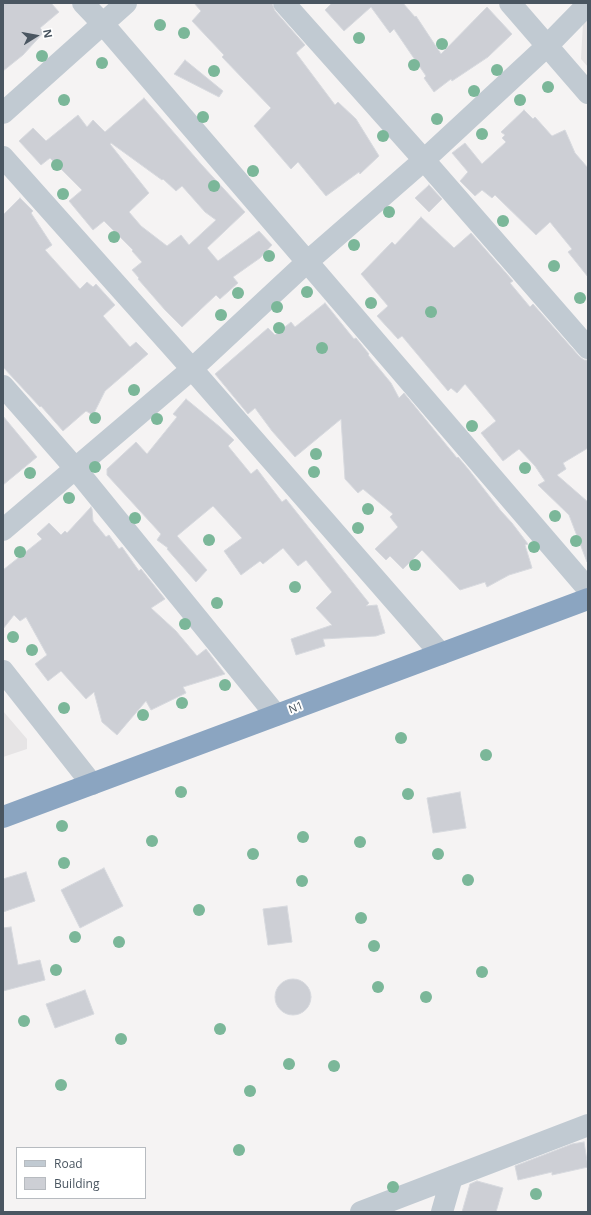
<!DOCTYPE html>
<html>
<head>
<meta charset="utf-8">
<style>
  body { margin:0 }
  #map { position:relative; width:591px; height:1215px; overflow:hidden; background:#f5f3f3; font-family:"Open Sans",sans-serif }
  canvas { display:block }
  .frame { position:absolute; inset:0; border:4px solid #4a5661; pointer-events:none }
  .legend { position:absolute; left:16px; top:1147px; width:130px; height:52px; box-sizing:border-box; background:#fff; border:1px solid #b7bbc0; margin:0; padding:5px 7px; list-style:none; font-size:12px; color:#4a5661 }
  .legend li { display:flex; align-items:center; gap:8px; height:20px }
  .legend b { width:20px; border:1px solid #b7bbc0 }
  .north { position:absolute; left:16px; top:16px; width:40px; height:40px; -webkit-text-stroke:3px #fff; paint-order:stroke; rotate:79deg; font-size:11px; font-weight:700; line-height:16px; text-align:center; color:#4a5661 }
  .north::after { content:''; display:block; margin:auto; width:14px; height:18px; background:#4a5661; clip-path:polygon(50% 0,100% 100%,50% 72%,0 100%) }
</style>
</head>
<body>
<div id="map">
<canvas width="591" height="1215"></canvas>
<div class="frame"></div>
<ul class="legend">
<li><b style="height:5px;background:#c1cad2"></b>Road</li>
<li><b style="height:11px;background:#cdcfd5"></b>Building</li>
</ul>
<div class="north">N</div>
</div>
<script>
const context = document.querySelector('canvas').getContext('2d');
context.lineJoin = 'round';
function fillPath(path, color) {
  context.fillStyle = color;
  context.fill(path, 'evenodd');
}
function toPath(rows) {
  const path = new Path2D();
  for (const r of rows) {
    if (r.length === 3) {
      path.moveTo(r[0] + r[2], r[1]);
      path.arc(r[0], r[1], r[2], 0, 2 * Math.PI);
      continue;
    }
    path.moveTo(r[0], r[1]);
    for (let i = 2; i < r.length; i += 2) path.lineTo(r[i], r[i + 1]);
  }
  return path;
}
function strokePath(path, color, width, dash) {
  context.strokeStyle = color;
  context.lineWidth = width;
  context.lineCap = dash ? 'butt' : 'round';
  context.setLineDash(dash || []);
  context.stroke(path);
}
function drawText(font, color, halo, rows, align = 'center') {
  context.font = font + ' "Open Sans",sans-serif';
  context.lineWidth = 4;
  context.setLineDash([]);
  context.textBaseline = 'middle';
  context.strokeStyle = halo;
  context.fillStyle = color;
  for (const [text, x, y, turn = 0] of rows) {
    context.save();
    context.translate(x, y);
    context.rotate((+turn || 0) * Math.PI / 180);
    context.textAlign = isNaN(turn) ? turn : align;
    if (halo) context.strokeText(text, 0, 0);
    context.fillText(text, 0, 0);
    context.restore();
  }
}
fillPath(toPath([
  [588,19,588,67,581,59,583,23],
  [3,711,27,739,27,749,3,757]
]), '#e6e4e5');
const building = toPath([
  [3,3,51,3,59,12,40,28,44,32,23,55,3,71,3,3],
  [194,3,272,3,275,11,305,45,296,53,335,105,338,102,356,119,379,156,360,174,359,172,326,196,298,162,291,169,254,126,271,108,222,57,224,55,192,21,201,11,194,3],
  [332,3,403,3,415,17,416,16,441,54,487,7,512,34,488,57,452,81,451,79,434,92,424,78,426,76,394,29,390,33,371,7,344,31,325,10,332,3],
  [185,60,223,91,219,97,174,74,185,60],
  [144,98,201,164,245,212,207,248,218,261,259,231,272,245,260,258,233,277,238,283,220,299,216,295,182,327,165,310,138,279,139,278,132,270,142,262,132,251,133,250,104,221,93,230,69,201,82,190,50,158,41,165,19,141,33,128,46,141,78,115,87,127,93,120,105,132,144,98],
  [111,143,162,180,163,179,176,191,182,186,205,212,216,220,189,245,181,235,167,246,141,226,129,212,149,193,110,144,111,143],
  [524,110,533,119,535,117,552,136,565,130,575,153,588,168,588,277,568,252,572,249,550,222,536,235,495,195,492,198,482,190,475,196,460,181,468,172,452,153,465,143,482,164,506,142,502,138,505,135,501,132,524,110],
  [429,185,442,199,429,212,415,198,429,185],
  [20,198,33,211,31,213,52,245,45,250,80,289,87,282,93,287,96,284,115,305,103,316,130,347,136,342,148,354,105,391,93,415,86,411,63,431,41,406,40,407,3,367,3,215,20,198],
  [421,217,454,248,471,233,513,281,510,283,530,307,533,304,579,356,584,360,588,360,588,448,563,463,566,469,557,475,588,502,588,561,587,562,569,515,538,485,545,481,535,466,519,449,503,461,481,433,496,421,465,384,457,393,451,388,448,391,402,336,398,339,377,316,388,306,361,274,392,242,395,245,421,217],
  [325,303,354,339,356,338,369,354,368,355,391,383,399,398,404,393,457,458,458,457,469,470,501,511,512,523,528,544,525,545,532,568,509,575,487,587,485,582,460,590,422,550,403,569,390,556,386,560,375,549,398,527,390,517,393,514,363,489,358,493,345,479,341,419,295,457,272,431,255,408,248,414,215,374,268,328,275,335,291,322,295,327,325,303],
  [186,399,220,427,234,440,228,446,251,474,257,469,282,502,286,499,369,603,366,606,377,605,385,633,376,636,323,639,325,646,296,655,291,639,332,625,316,608,332,592,306,560,298,566,283,548,263,564,260,561,241,575,224,551,242,538,213,506,177,536,207,570,196,582,167,549,168,548,157,540,161,534,107,475,107,469,136,442,147,454,177,417,173,414,186,399],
  [3,416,37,457,3,485,3,416],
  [91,507,92,509,93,521,106,537,109,535,119,549,122,547,139,571,141,569,165,599,151,608,176,631,197,656,206,649,225,674,183,687,186,693,151,710,146,701,117,735,102,722,94,692,86,699,61,671,48,681,35,664,47,655,26,617,20,621,14,615,3,629,3,570,42,539,37,534,49,523,61,535,65,531,67,533,91,507],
  [460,792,466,828,433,833,427,798,460,792],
  [104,868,123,906,80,928,61,890,104,868],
  [26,872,35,901,3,912,3,879,26,872],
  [287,906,292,942,268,945,263,909,287,906],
  [11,927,18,965,40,960,45,980,3,991,3,928,11,927],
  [293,997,18],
  [85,990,94,1014,55,1028,46,1004,85,990],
  [584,1142,588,1167,552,1175,552,1172,518,1180,515,1166,572,1144,584,1142],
  [477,1181,503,1188,496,1212,462,1212,470,1184,477,1181]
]);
fillPath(building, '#cdcfd5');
strokePath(building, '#d7d9de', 1);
strokePath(toPath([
  [83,3,103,24,588,589],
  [284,3,424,160,588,348],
  [510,3,588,93],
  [3,113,126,3],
  [3,157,192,369,441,654],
  [3,386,75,468,276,715],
  [3,530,192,369,307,262,424,160,547,46,588,4],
  [3,671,92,784],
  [361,1212,588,1125],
  [442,1212,452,1177]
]), '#c1cad2', 22);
strokePath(toPath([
  [3,817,588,599]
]), '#8ba5c1', 22);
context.fillStyle = '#7bb799';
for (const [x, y] of [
  [160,25],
  [184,33],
  [359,38],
  [442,44],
  [42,56],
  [102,63],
  [414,65],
  [497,70],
  [214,71],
  [548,87],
  [474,91],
  [64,100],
  [520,100],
  [203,117],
  [437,119],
  [482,134],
  [383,136],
  [57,165],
  [253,171],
  [214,186],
  [63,194],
  [389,212],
  [503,221],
  [114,237],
  [354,245],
  [269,256],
  [554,266],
  [307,292],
  [238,293],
  [580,298],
  [371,303],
  [277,307],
  [431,312],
  [221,315],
  [279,328],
  [322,348],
  [134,390],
  [95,418],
  [157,419],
  [472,426],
  [316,454],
  [95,467],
  [525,468],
  [314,472],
  [30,473],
  [69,498],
  [368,509],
  [555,516],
  [135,518],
  [358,528],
  [209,540],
  [576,541],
  [534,547],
  [20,552],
  [415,565],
  [295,587],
  [217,603],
  [185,624],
  [13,637],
  [32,650],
  [225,685],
  [182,703],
  [64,708],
  [143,715],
  [401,738],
  [486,755],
  [181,792],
  [408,794],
  [62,826],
  [303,837],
  [152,841],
  [360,842],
  [253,854],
  [438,854],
  [64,863],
  [468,880],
  [302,881],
  [199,910],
  [361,918],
  [75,937],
  [119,942],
  [374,946],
  [56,970],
  [482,972],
  [378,987],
  [426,997],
  [24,1021],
  [220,1029],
  [121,1039],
  [289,1064],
  [334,1066],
  [61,1085],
  [250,1091],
  [239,1150],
  [393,1187],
  [536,1194]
]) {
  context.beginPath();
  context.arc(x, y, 6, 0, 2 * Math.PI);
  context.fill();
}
drawText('11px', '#4a5661', '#fff', [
  ["N1",296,708,-20]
]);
</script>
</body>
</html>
